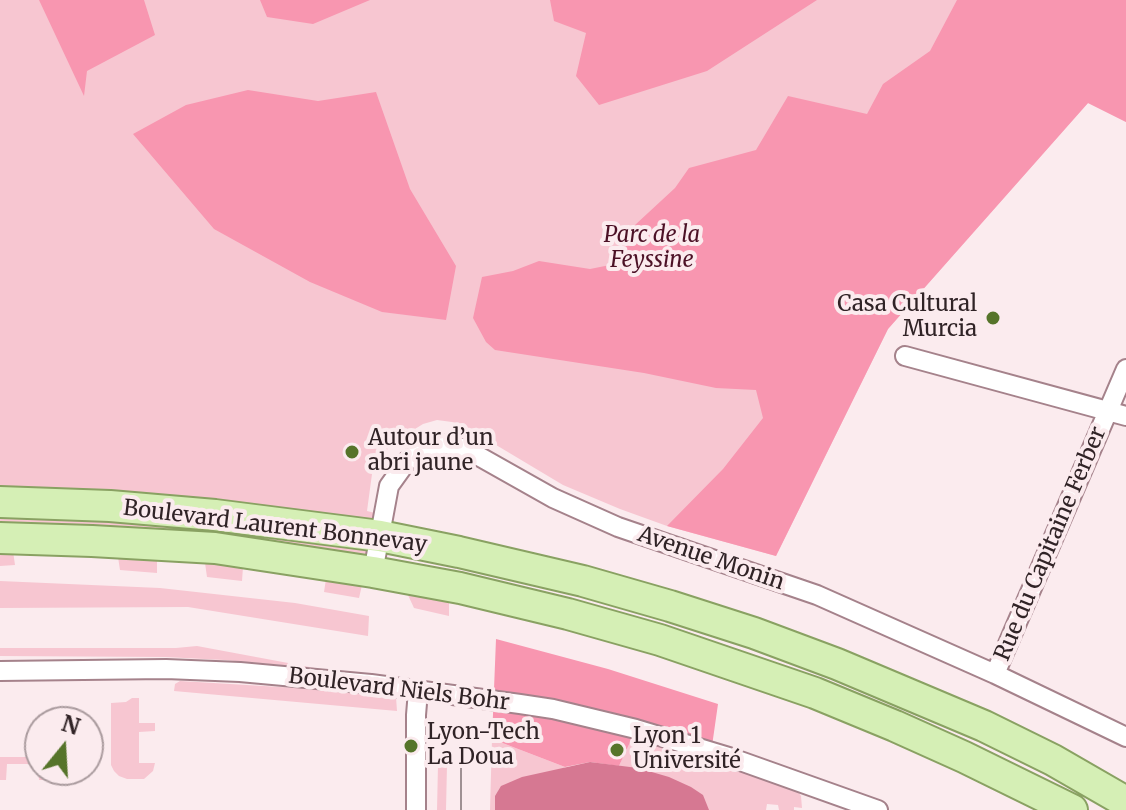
<!DOCTYPE html>
<html>
<head>
<meta charset="utf-8">
<style>
  body { margin:0 }
  #map { position:relative; width:1126px; height:810px; overflow:hidden; background:#fbebee; font-family:Merriweather,serif }
  canvas { display:block }
  .north { position:absolute; left:24px; top:706px; width:80px; height:80px; box-sizing:border-box; background:#fbebee; border:2px solid #aa9b9e; border-radius:50%; rotate:18deg; font-size:22px; font-weight:700; line-height:32px; text-align:center; color:#302326 }
  .north::after { content:''; display:block; margin:auto; width:28px; height:36px; background:#56742a; clip-path:polygon(50% 0,100% 100%,50% 72%,0 100%) }
</style>
</head>
<body>
<div id="map">
<canvas width="1126" height="810"></canvas>
<div class="north">N</div>
</div>
<script>
const context = document.querySelector('canvas').getContext('2d');
context.lineJoin = 'round';
function fillPath(path, color) {
  context.fillStyle = color;
  context.fill(path, 'evenodd');
}
function toPath(rows) {
  const path = new Path2D();
  for (const r of rows) {
    path.moveTo(r[0], r[1]);
    for (let i = 2; i < r.length; i += 2) path.lineTo(r[i], r[i + 1]);
  }
  return path;
}
function strokePath(path, color, width, dash) {
  context.strokeStyle = color;
  context.lineWidth = width;
  context.lineCap = dash ? 'butt' : 'round';
  context.setLineDash(dash || []);
  context.stroke(path);
}
function drawText(font, color, halo, rows, align = 'center') {
  context.font = font + ' Merriweather,serif';
  context.lineWidth = 8;
  context.setLineDash([]);
  context.textBaseline = 'middle';
  context.strokeStyle = halo;
  context.fillStyle = color;
  for (const [text, x, y, turn = 0] of rows) {
    context.save();
    context.translate(x, y);
    context.rotate((+turn || 0) * Math.PI / 180);
    context.textAlign = isNaN(turn) ? turn : align;
    if (halo) context.strokeText(text, 0, 0);
    context.fillText(text, 0, 0);
    context.restore();
  }
}
fillPath(toPath([
  [0,0,1126,0,1126,122,1088,103,888,329,776,556,667,526,620,509,563,485,466,427,452,422,437,420,423,424,399,439,380,456,372,474,367,511,375,513,372,520,365,524,0,492],
  [0,513,123,516,369,550,368,555,364,559,0,528],
  [0,546,207,559,449,597,449,616,414,608,407,593,362,585,359,598,324,592,326,579,243,567,242,581,207,577,205,563,157,558,157,573,120,570,118,557,13,551,15,565,0,566],
  [0,581,160,588,295,603,369,616,368,636,188,607,0,608],
  [197,646,315,668,224,660,165,657,0,656,0,648,176,648],
  [180,681,380,693,396,697,397,711,174,691,175,684],
  [132,698,139,698,139,723,155,723,155,731,139,732,139,763,155,763,153,771,144,779,127,779,119,776,114,771,111,765,111,703,126,702],
  [632,737,797,790,801,796,802,808,794,807,794,810,779,810,778,805,767,804,766,810,683,810,619,766],
  [492,739,565,767,521,810,490,810],
  [0,757,40,757,40,770,46,770,46,780,39,780,38,764,7,764,6,780,0,780],
  [438,765,447,765,446,810,437,810]
]), '#f7c6d1');
fillPath(toPath([
  [39,0,144,0,155,35,87,71,84,96],
  [260,0,370,0,313,24,267,17],
  [550,0,817,0,707,71,599,105,576,76,586,33,554,21],
  [957,0,1126,0,1126,122,1088,103,888,329,776,556,667,526,723,469,763,418,756,390,716,388,644,373,495,350,486,342,473,318,482,277,513,271,539,261,590,269,610,265,635,225,675,188,689,168,756,150,788,96,867,114,883,84,930,51],
  [248,90,318,101,376,92,410,189,456,266,446,320,382,312,310,282,214,229,133,134,186,105],
  [496,639,608,669,718,704,712,746,638,725,619,766,590,762,565,767,492,739]
]), '#f896b0');
fillPath(toPath([
  [590,762,638,768,669,777,691,787,703,795,709,810,495,810,495,796,501,786,522,777]
]), '#d67892');
const minor = toPath([
  [905,356,1126,416],
  [373,572,389,486,407,461,427,447,445,444,466,449,553,498,618,527,817,595,995,674,1126,737],
  [0,671,166,669,240,672,371,684,520,704,553,709,636,729,729,757,878,810],
  [995,674,1126,369],
  [416,810,416,715,418,691]
]);
const primary = toPath([
  [0,502,110,506,215,515,380,536,459,552,583,581,670,606,754,633,837,664,984,726,1053,760,1126,802],
  [0,538,92,541,215,548,373,572,460,588,568,614,660,640,815,693,895,726,964,757,1072,810]
]);
strokePath(minor, '#a5828b', 22);
strokePath(primary, '#89a162', 34);
strokePath(minor, '#fff', 18);
strokePath(primary, '#d5efb5', 30);
strokePath(toPath([
  [461,810,461,767]
]), '#9f9093', 2);
for (const [x, y, r, color] of [
  [993,318,8,"#56742a"],
  [352,452,8,"#56742a"],
  [411,746,8,"#56742a"],
  [617,750,8,"#56742a"]
]) {
  const dot = new Path2D();
  dot.arc(x, y, r, 0, 2 * Math.PI);
  context.fillStyle = color;
  context.fill(dot);
  strokePath(dot, '#fbebee', 3);
}
drawText('italic 22px', '#4c1126', '#fbebee', [
  ["Parc de la",652,236],
  ["Feyssine",652,261]
]);
drawText('22px', '#302326', '#fbebee', [
  ["Casa Cultural",977,305,"right"],
  ["Murcia",977,330,"right"],
  ["Autour d’un",368,439],
  ["abri jaune",368,464],
  ["Lyon-Tech",427,733],
  ["La Doua",427,758],
  ["Lyon 1",633,737],
  ["Université",633,762]
], 'left');
drawText('22px', '#302326', '#fbebee', [
  ["Boulevard Laurent Bonnevay",275,527,7],
  ["Rue du Capitaine Ferber",1051,544,-67],
  ["Avenue Monin",711,559,19],
  ["Boulevard Niels Bohr",399,690,7]
]);
</script>
</body>
</html>
